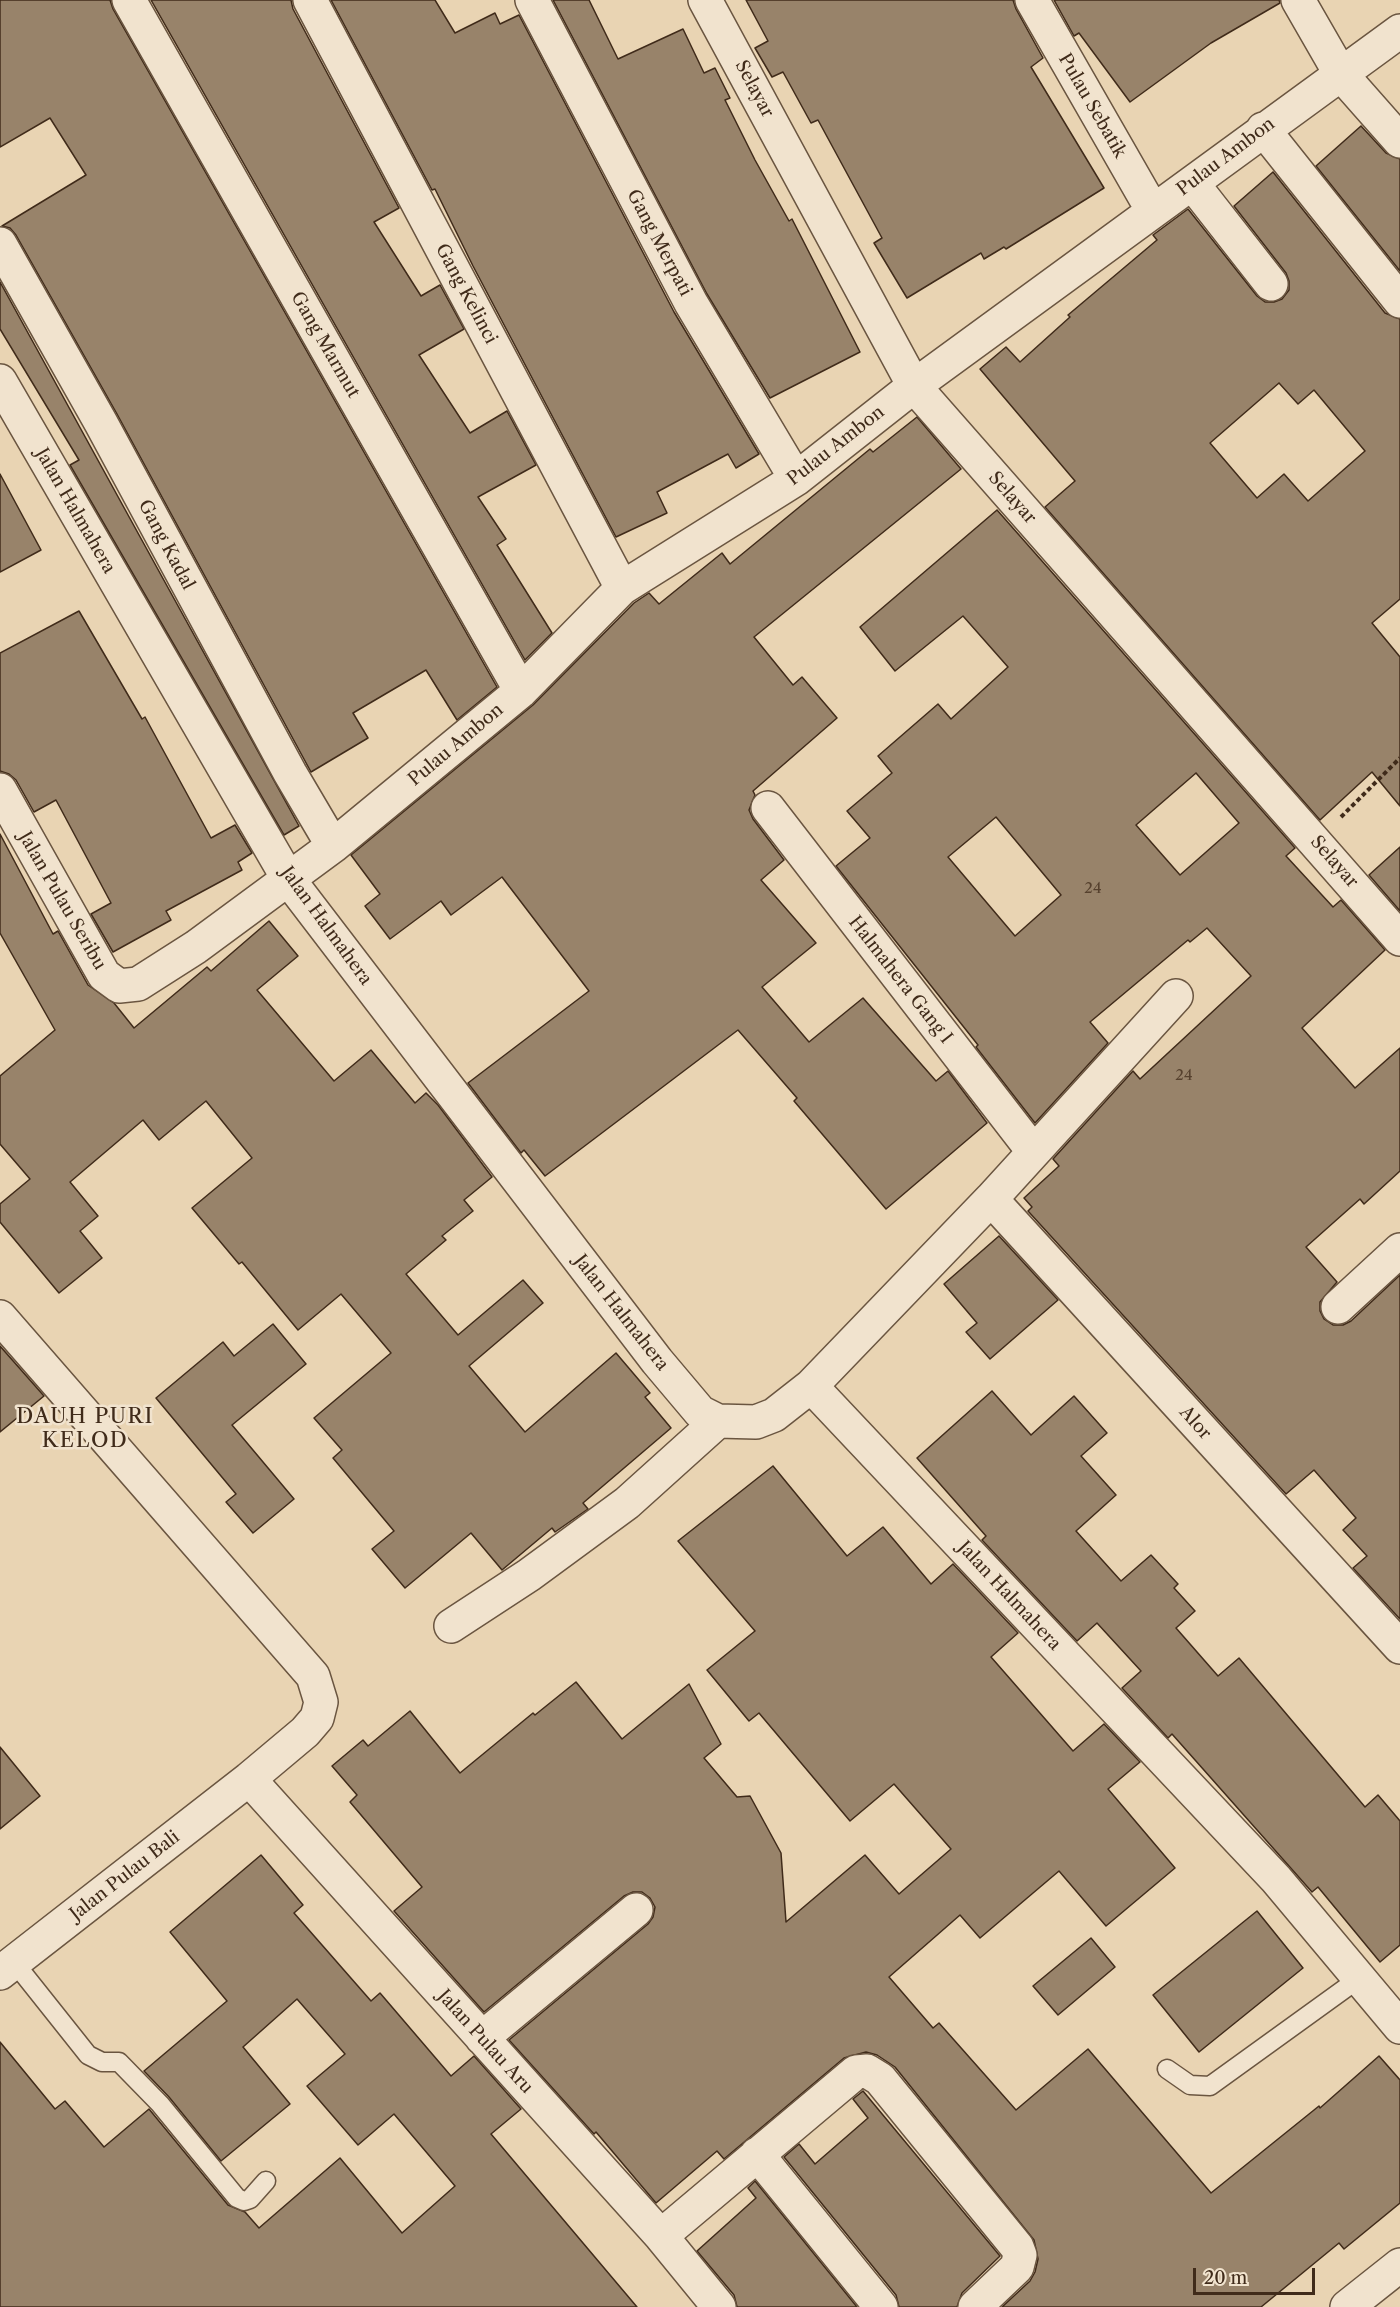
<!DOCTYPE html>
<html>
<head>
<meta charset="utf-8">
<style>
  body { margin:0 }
  #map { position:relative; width:1400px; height:2307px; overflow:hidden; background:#e9d4b3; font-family:"Libre Caslon Text",serif }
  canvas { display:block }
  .scale { position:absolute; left:1193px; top:2268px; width:122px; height:27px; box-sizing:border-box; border:3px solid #402b1a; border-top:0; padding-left:8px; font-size:18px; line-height:21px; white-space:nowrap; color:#402b1a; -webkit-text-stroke:4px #f1e3ce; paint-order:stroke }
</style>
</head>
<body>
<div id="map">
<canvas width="1400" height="2307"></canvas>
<div class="scale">20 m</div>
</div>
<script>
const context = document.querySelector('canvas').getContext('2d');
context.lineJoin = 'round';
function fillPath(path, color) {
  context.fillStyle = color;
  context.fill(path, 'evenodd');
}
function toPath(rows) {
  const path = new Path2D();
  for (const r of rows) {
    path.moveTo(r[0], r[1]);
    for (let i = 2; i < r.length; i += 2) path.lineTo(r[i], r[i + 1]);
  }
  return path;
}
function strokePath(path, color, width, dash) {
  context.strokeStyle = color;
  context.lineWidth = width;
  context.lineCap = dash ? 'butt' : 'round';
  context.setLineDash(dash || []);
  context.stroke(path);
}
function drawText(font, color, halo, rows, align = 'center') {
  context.font = font + ' "Libre Caslon Text",serif';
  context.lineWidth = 5;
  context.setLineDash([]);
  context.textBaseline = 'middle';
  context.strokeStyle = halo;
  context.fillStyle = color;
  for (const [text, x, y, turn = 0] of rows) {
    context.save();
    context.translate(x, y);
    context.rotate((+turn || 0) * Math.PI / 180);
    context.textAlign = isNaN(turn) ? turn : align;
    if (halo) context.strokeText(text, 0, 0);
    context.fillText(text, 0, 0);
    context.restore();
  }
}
const building = toPath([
  [0,0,110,0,113,9,497,687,457,720,426,670,353,713,368,738,311,772,117,414,16,235,10,228,2,226,86,175,50,118,0,147,0,0],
  [151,0,291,0,293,9,399,208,374,222,421,296,440,285,464,329,419,355,470,433,507,411,536,465,478,497,506,539,497,545,552,633,525,660,151,0],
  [331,0,435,0,455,33,495,13,500,24,519,15,674,312,759,454,736,468,728,454,657,492,667,513,616,537,473,266,435,189,432,190,331,0],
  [553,0,589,0,618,59,683,29,704,73,715,68,730,98,725,100,755,160,789,221,792,219,860,352,770,398,707,294,553,0],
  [746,0,1013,0,1016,9,1043,58,1031,67,1104,188,1006,249,1004,247,984,259,981,253,907,298,874,243,882,238,818,120,811,123,783,72,772,77,755,48,768,41,746,0],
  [1054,0,1279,0,1280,3,1211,43,1130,102,1079,33,1074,36,1054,0],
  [1361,126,1386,153,1400,159,1400,271,1316,166,1361,126],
  [1273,172,1385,313,1400,319,1400,599,1372,623,1400,657,1400,806,1372,772,1320,820,1045,507,1075,481,980,369,1006,347,1020,362,1070,317,1068,315,1157,240,1153,235,1188,209,1257,296,1265,302,1274,302,1282,299,1289,290,1289,281,1286,273,1234,206,1273,172],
  [1279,383,1298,404,1314,390,1365,451,1308,501,1284,474,1257,498,1210,443,1279,383],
  [0,282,299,826,284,835,70,465,79,460,0,329,0,282],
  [917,417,961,469,754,637,793,685,802,677,837,718,753,791,755,795,749,810,753,819,784,860,761,880,816,943,762,987,809,1042,863,998,936,1081,948,1071,987,1123,886,1209,794,1101,797,1098,738,1030,545,1176,524,1150,521,1153,468,1083,589,991,502,877,451,915,441,901,390,939,365,906,380,894,351,855,533,705,634,603,649,593,659,604,722,553,730,564,870,449,873,452,917,417],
  [0,474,41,550,0,572,0,474],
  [997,510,1295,848,1286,856,1333,907,1341,900,1385,950,1302,1028,1355,1088,1400,1048,1400,1171,1364,1204,1360,1199,1306,1247,1337,1282,1320,1302,1320,1311,1324,1319,1333,1325,1343,1325,1351,1321,1400,1275,1400,1619,1353,1568,1367,1556,1343,1530,1356,1518,1314,1470,1286,1494,1028,1211,1032,1207,1024,1198,1059,1166,1053,1159,1133,1071,1140,1079,1251,976,1207,928,1190,942,1188,940,1090,1022,1108,1043,1035,1123,976,1047,978,1045,836,866,870,838,847,811,892,773,878,756,938,704,951,719,1008,667,963,616,895,671,860,627,997,510],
  [1196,773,1239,823,1180,875,1136,825,1196,773],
  [996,817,1061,895,1015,936,948,857,996,817],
  [79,611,142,719,145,717,211,838,235,825,252,853,238,862,242,870,166,911,171,920,113,952,91,914,111,903,56,800,34,812,16,780,9,774,0,771,0,653,79,611],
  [0,834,53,934,58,931,88,985,114,1003,134,1028,207,967,211,971,269,921,298,956,257,990,334,1081,371,1050,415,1103,426,1093,438,1105,492,1177,464,1200,473,1211,442,1236,446,1240,406,1274,458,1335,523,1280,543,1303,469,1366,525,1432,616,1353,650,1393,645,1397,671,1428,583,1503,588,1509,555,1532,552,1528,502,1570,471,1533,405,1588,372,1549,394,1531,333,1458,342,1450,314,1418,391,1353,341,1294,298,1330,242,1262,239,1264,192,1208,252,1158,206,1101,159,1140,143,1120,70,1182,98,1216,80,1231,102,1258,59,1293,0,1222,0,1204,30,1179,0,1144,0,1076,55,1030,0,933,0,834],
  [1400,847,1400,911,1369,875,1400,847],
  [999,1236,1058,1300,990,1359,966,1332,977,1323,944,1284,999,1236],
  [273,1324,306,1364,232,1425,294,1499,253,1533,226,1502,236,1494,156,1398,223,1342,234,1356,273,1324],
  [0,1346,44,1396,0,1432,0,1346],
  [992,1391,1031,1435,1074,1396,1107,1433,1081,1456,1116,1495,1076,1531,1121,1581,1151,1555,1178,1584,1174,1588,1195,1611,1176,1628,1218,1676,1239,1658,1365,1807,1378,1795,1400,1821,1400,1945,1380,1962,1318,1887,1312,1892,1172,1734,1168,1738,1122,1688,1141,1671,1097,1623,1077,1641,982,1540,986,1536,917,1458,992,1391],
  [773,1466,847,1556,883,1527,931,1584,953,1564,1018,1633,991,1657,1073,1751,1104,1724,1140,1762,1108,1789,1175,1868,1106,1926,1059,1871,980,1938,960,1915,889,1977,933,2028,939,2023,1016,2110,1088,2049,1211,2193,1319,2106,1320,2108,1379,2056,1400,2080,1400,2203,1344,2249,1339,2243,1261,2307,1002,2307,1030,2281,1035,2272,1038,2259,1034,2240,895,2067,877,2055,866,2052,844,2058,724,2159,717,2151,656,2203,596,2132,594,2134,509,2040,648,1924,653,1917,655,1907,650,1898,642,1892,633,1892,624,1896,484,2012,394,1911,422,1887,350,1802,357,1795,332,1766,363,1740,368,1746,410,1711,460,1773,533,1713,535,1715,576,1682,622,1739,689,1684,721,1744,704,1758,737,1797,750,1796,781,1853,786,1922,865,1855,899,1894,951,1849,894,1784,850,1821,759,1713,749,1721,707,1670,755,1631,678,1541,773,1466],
  [0,1747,40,1796,0,1829,0,1747],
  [261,1855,303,1905,294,1913,371,2001,380,1993,451,2076,474,2056,521,2109,491,2134,637,2307,0,2307,0,2042,55,2109,65,2101,104,2147,149,2109,228,2205,245,2212,259,2228,340,2158,402,2233,455,2186,394,2114,358,2145,307,2086,345,2054,297,1999,243,2047,290,2104,221,2161,169,2097,144,2071,227,2001,170,1932,261,1855],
  [1257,1911,1303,1968,1199,2052,1153,1995,1257,1911],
  [1091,1938,1115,1967,1058,2015,1033,1986,1091,1938],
  [863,2091,1000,2256,962,2293,957,2307,899,2307,896,2295,784,2157,799,2144,815,2164,868,2118,853,2099,863,2091],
  [755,2181,857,2307,737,2307,734,2295,697,2251,756,2198,748,2188,755,2181]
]);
fillPath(building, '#98836a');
strokePath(building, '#402b1a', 1.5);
const lane = toPath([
  [14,1962,88,2055,102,2062,119,2062,160,2104,237,2198,244,2201,250,2199,266,2181],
  [1167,2069,1190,2085,1210,2086,1361,1977]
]);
const street = toPath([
  [129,0,521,691],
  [310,0,622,588],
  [532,0,691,303,796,479],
  [705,0,914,386,1400,939],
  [1032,0,1153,211],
  [1298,0,1340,73,1400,141],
  [1263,129,1400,301],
  [1192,183,1271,284],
  [0,244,101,423,290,773,333,846],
  [0,381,289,880,657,1361,700,1412,718,1421,756,1422,774,1415,811,1386,991,1199,1176,996],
  [0,790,104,975,119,986,138,984,196,947,333,846,521,691,622,588,796,479,914,386,1400,31],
  [768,808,1033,1151],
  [991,1199,1400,1647],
  [1338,1307,1400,1250],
  [0,1317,313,1676,321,1702,317,1718,305,1732,249,1779,0,1973],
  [811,1386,1276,1879,1400,2027],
  [451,1626,529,1575,627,1503,718,1421],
  [249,1779,661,2236,719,2307],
  [482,2038,636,1910],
  [757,2154,881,2307],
  [661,2236,856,2072,867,2071,880,2079,1017,2247,1020,2255,1017,2267,975,2307],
  [1347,2307,1400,2265]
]);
strokePath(lane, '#6a5540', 21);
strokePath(street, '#6a5540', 36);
strokePath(toPath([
  [1341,817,1400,758]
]), '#402b1a', 4, [4.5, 3]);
strokePath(lane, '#f1e3ce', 18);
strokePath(street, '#f1e3ce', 33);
drawText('15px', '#56412e', null, [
  ["24",1093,889],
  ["24",1184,1076]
]);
drawText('18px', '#402b1a', '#f1e3ce', [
  ["Selayar",754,89,62],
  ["Pulau Sebatik",1092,106,60],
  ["Pulau Ambon",1226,157,-37],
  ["Gang Merpati",659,243,62],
  ["Gang Kelinci",466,294,62],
  ["Gang Marmut",325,345,60],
  ["Pulau Ambon",836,446,-38],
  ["Selayar",1012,498,49],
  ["Jalan Halmahera",75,511,60],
  ["Gang Kadal",166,545,62],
  ["Pulau Ambon",456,745,-40],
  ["Selayar",1334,862,49],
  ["Jalan Pulau Seribu",62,901,60],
  ["Jalan Halmahera",326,926,54],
  ["Halmahera Gang I",900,980,52],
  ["Jalan Halmahera",621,1313,52],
  ["Alor",1195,1423,48],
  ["Jalan Halmahera",1009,1596,47],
  ["Jalan Pulau Bali",125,1876,-38],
  ["Jalan Pulau Aru",485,2042,48]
]);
context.letterSpacing = '1.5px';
drawText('21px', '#402b1a', '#f1e3ce', [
  ["DAUH PURI",85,1417],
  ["KELOD",85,1441]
]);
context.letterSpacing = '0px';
</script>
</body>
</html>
